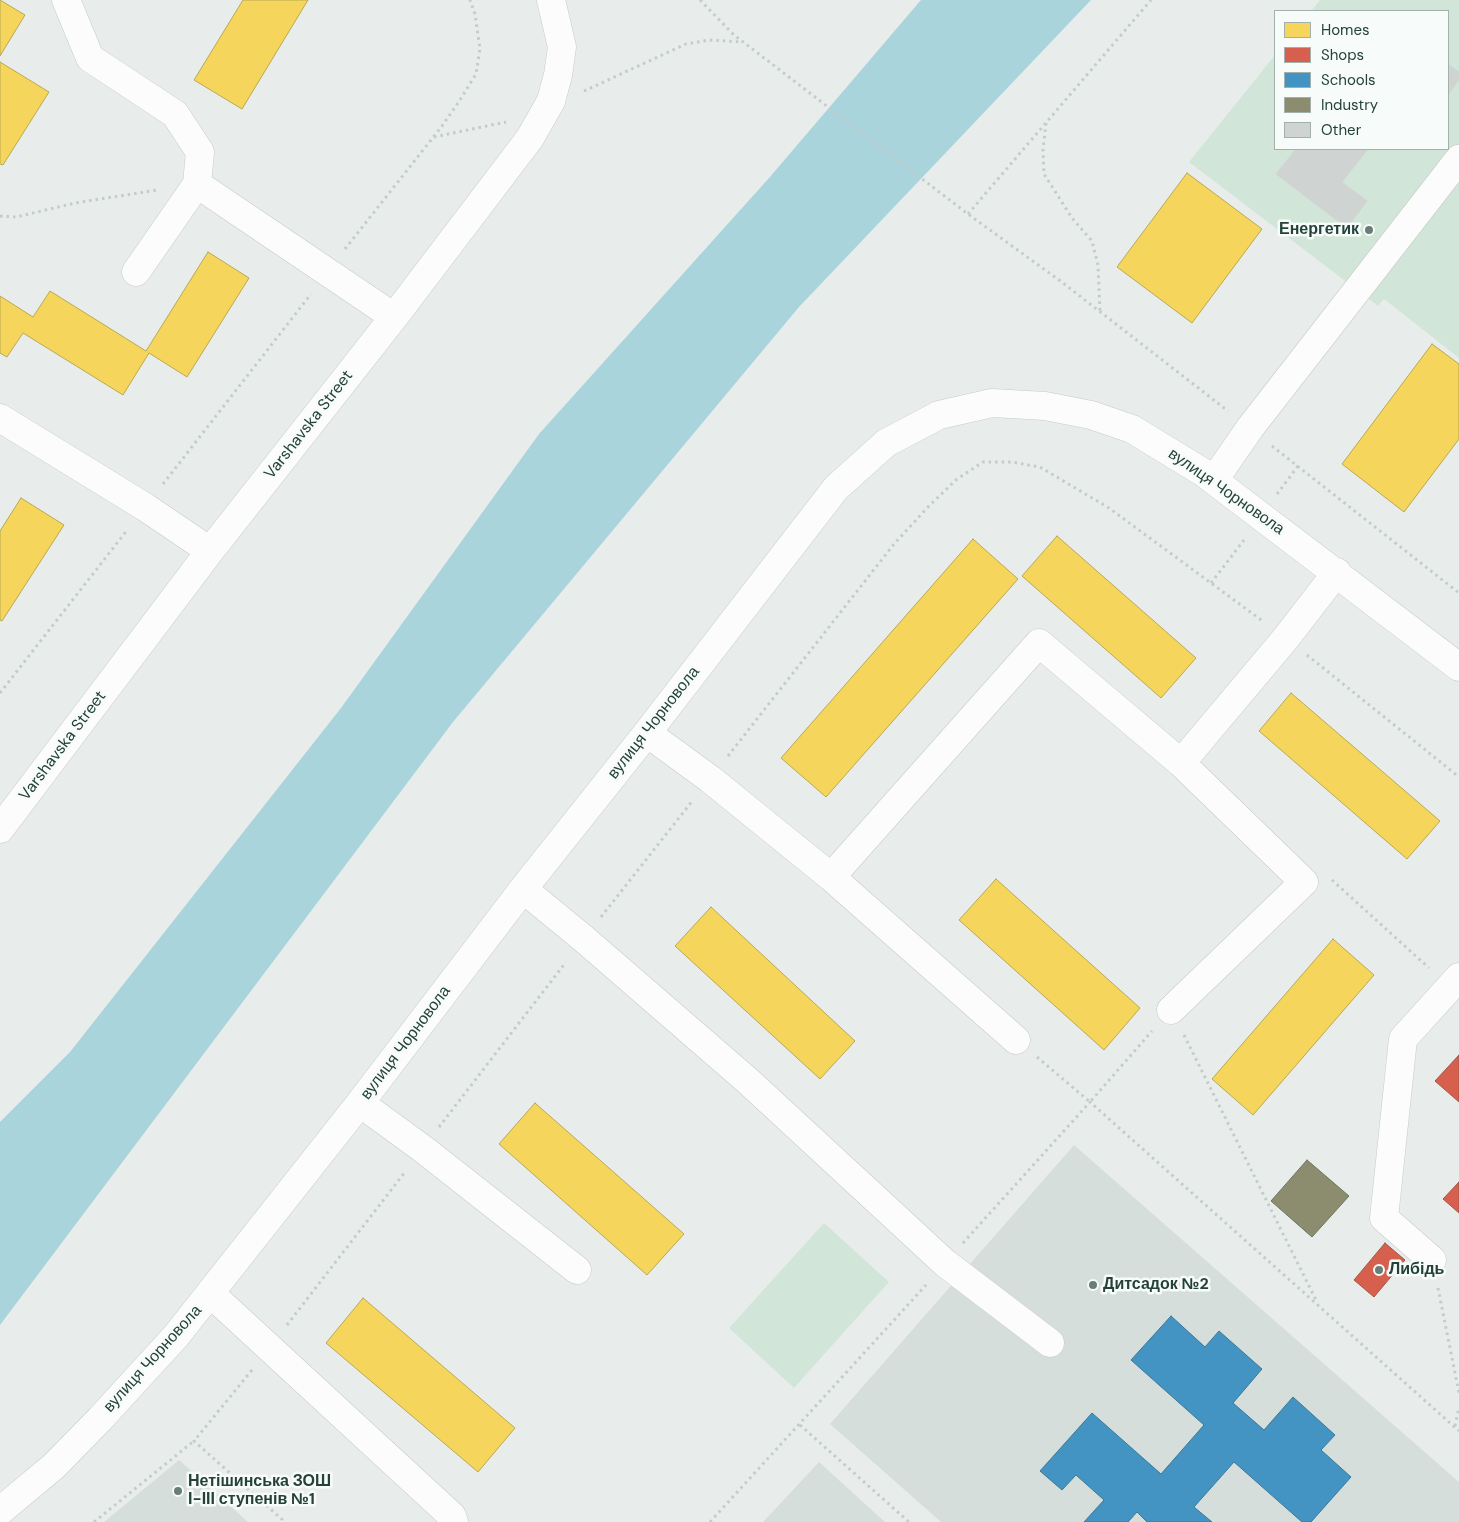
<!DOCTYPE html>
<html>
<head>
<meta charset="utf-8">
<style>
  body { margin:0 }
  #map { position:relative; width:1459px; height:1522px; overflow:hidden; background:#e8edeb; font-family:"DM Sans",sans-serif }
  canvas { display:block }
  .legend { position:absolute; left:1274px; top:10px; width:175px; height:140px; box-sizing:border-box; background:#f7fbf9; border:1px solid #a3b1ad; margin:0; padding:6px 9px; list-style:none; font-size:15px; color:#24423a }
  .legend li { display:flex; align-items:center; gap:10px; height:25px }
  .legend b { width:25px; border:1px solid #a3b1ad }
</style>
</head>
<body>
<div id="map">
<canvas width="1459" height="1522"></canvas>
<ul class="legend">
<li><b style="height:14px;background:#f6d55c"></b>Homes</li>
<li><b style="height:14px;background:#d6604d"></b>Shops</li>
<li><b style="height:14px;background:#4393c3"></b>Schools</li>
<li><b style="height:14px;background:#8c8c6e"></b>Industry</li>
<li><b style="height:14px;background:#cfd4d2"></b>Other</li>
</ul>
</div>
<script>
const context = document.querySelector('canvas').getContext('2d');
context.lineJoin = 'round';
function fillPath(path, color) {
  context.fillStyle = color;
  context.fill(path, 'evenodd');
}
function toPath(rows) {
  const path = new Path2D();
  for (const r of rows) {
    path.moveTo(r[0], r[1]);
    for (let i = 2; i < r.length; i += 2) path.lineTo(r[i], r[i + 1]);
  }
  return path;
}
function strokePath(path, color, width, dash) {
  context.strokeStyle = color;
  context.lineWidth = width;
  context.lineCap = dash ? 'butt' : 'round';
  context.setLineDash(dash || []);
  context.stroke(path);
}
function drawText(font, color, halo, rows, align = 'center') {
  context.font = font + ' "DM Sans",sans-serif';
  context.lineWidth = 5;
  context.setLineDash([]);
  context.textBaseline = 'middle';
  context.strokeStyle = halo;
  context.fillStyle = color;
  for (const [text, x, y, turn = 0] of rows) {
    context.save();
    context.translate(x, y);
    context.rotate((+turn || 0) * Math.PI / 180);
    context.textAlign = isNaN(turn) ? turn : align;
    if (halo) context.strokeText(text, 0, 0);
    context.fillText(text, 0, 0);
    context.restore();
  }
}
fillPath(toPath([
  [1074,1145,1459,1482,1459,1522,941,1522,830,1424],
  [179,1460,248,1522,104,1522],
  [819,1462,885,1522,763,1522]
]), '#d6dedb');
fillPath(toPath([
  [1320,0,1459,0,1459,358,1384,299,1378,306,1189,162,1275,55,1275,149,1448,149,1448,11,1311,11],
  [824,1223,889,1282,794,1388,729,1328]
]), '#d1e6d8');
fillPath(toPath([
  [921,0,1091,0,799,307,453,722,0,1325,0,1122,70,1052,341,708,539,434,769,178]
]), '#a9d4db');
const homes = toPath([
  [0,0,25,15,0,56,0,0],
  [243,0,308,0,242,109,194,80,243,0],
  [0,62,49,92,3,165,0,164,0,62],
  [1187,173,1262,229,1192,323,1117,267,1187,173],
  [208,252,249,278,187,377,149,353,123,395,23,333,7,357,0,353,0,296,33,317,50,291,146,351,208,252],
  [1432,344,1459,364,1459,439,1404,512,1342,464,1432,344],
  [21,498,64,525,2,621,0,620,0,531,21,498],
  [1057,536,1196,658,1161,698,1022,576,1057,536],
  [973,539,1018,579,826,797,781,758,973,539],
  [1291,693,1440,821,1407,859,1259,731,1291,693],
  [996,879,1140,1008,1104,1050,959,920,996,879],
  [711,907,855,1041,820,1079,675,946,711,907],
  [1333,939,1374,975,1253,1115,1212,1079,1333,939],
  [535,1103,684,1234,647,1275,499,1144,535,1103],
  [363,1298,515,1428,478,1472,326,1343,363,1298]
]);
fillPath(homes, '#f6d55c');
strokePath(homes, '#b7a952', 1);
const shops = toPath([
  [1459,1055,1459,1102,1435,1081,1459,1055],
  [1459,1182,1459,1213,1443,1199,1459,1182],
  [1385,1243,1405,1260,1374,1297,1354,1280,1385,1243]
]);
fillPath(shops, '#d6604d');
strokePath(shops, '#a15747', 1);
const schools = toPath([
  [1171,1316,1205,1347,1219,1331,1262,1369,1233,1403,1264,1430,1293,1397,1335,1435,1321,1450,1351,1477,1311,1522,1302,1522,1234,1462,1194,1507,1212,1522,1147,1522,1137,1512,1128,1522,1084,1522,1104,1500,1076,1475,1062,1490,1040,1471,1092,1413,1161,1474,1204,1425,1131,1360,1171,1316]
]);
fillPath(schools, '#4393c3');
strokePath(schools, '#3a7b9a', 1);
const industry = toPath([
  [1307,1160,1349,1196,1312,1237,1271,1201,1307,1160]
]);
fillPath(industry, '#8c8c6e');
strokePath(industry, '#6d765e', 1);
const building = toPath([
  [1448,64,1459,72,1459,80,1448,95,1448,64],
  [1296,149,1368,149,1342,182,1367,201,1347,228,1276,174,1296,149]
]);
fillPath(building, '#cfd4d2');
strokePath(building, '#d1d6d4', 1);
const minor = toPath([
  [66,0,90,58,175,114,200,152,197,184,394,317],
  [136,272,197,184],
  [0,418,145,507,210,551],
  [1214,480,1250,428,1459,159],
  [647,733,710,779,831,877,1016,1040],
  [1181,763,1286,638,1337,572],
  [0,829,210,551,394,317,530,138,551,101,558,75,562,47,551,0],
  [831,877,1039,643,1181,763,1304,882,1171,1010],
  [523,889,584,939,748,1081,945,1263,1050,1343],
  [360,1103,423,1149,577,1270],
  [1432,1260,1384,1218,1403,1039,1459,977],
  [211,1294,452,1516,454,1522],
  [0,1511,54,1466,100,1419,176,1336,360,1103,523,889,647,733,836,488,886,443,939,415,992,403,1045,406,1091,415,1132,429,1204,473,1459,667]
]);
strokePath(minor, '#c5cac8', 29);
strokePath(toPath([
  [700,0,734,35,968,214,1063,283,1228,411],
  [584,91,686,44,709,40,742,42],
  [1046,123,1043,150,1044,174,1072,218,1092,241,1098,265,1100,312],
  [434,137,506,122],
  [968,214,1151,0],
  [0,216,16,217,75,203,157,190],
  [345,249,442,126,460,100,476,74,480,49,475,14,470,0],
  [1272,446,1459,593],
  [163,484,311,294],
  [1277,494,1298,466],
  [1211,583,1244,540],
  [1307,655,1459,777],
  [0,693,128,529],
  [728,756,894,544,929,506,957,479,983,462,1012,462,1040,467,1109,508,1264,622],
  [1332,880,1429,968],
  [601,917,693,800],
  [1184,1035,1317,1302],
  [1037,1057,1090,1102,1152,1031],
  [439,1127,566,962],
  [963,1243,1090,1102,1459,1431],
  [1438,1288,1459,1393],
  [287,1325,405,1172],
  [252,1370,194,1441,285,1522],
  [800,1425,909,1522],
  [1455,1426,1459,1408],
  [94,1522,194,1441],
  [710,1522,926,1285]
]), '#c3ccca', 3, [2.5, 4]);
strokePath(minor, '#fcfcfc', 28);
for (const [x, y, r, color] of [
  [1369,230,5,"#697e78"],
  [1379,1270,5,"#697e78"],
  [1093,1285,5,"#697e78"],
  [178,1491,5,"#697e78"]
]) {
  const dot = new Path2D();
  dot.arc(x, y, r, 0, 2 * Math.PI);
  context.fillStyle = color;
  context.fill(dot);
  strokePath(dot, '#f7fbf9', 2);
}
drawText('bold 16px', '#24423a', '#f7fbf9', [
  ["Енергетик",1359,230,"right"],
  ["Либідь",1389,1270],
  ["Дитсадок №2",1103,1285],
  ["Нетішинська ЗОШ",188,1482],
  ["І-ІІІ ступенів №1",188,1500]
], 'left');
drawText('16px', '#24423a', '#f7fbf9', [
  ["Varshavska Street",309,425,-52],
  ["вулиця Чорновола",1226,492,35],
  ["вулиця Чорновола",654,723,-52],
  ["Varshavska Street",63,746,-53],
  ["вулиця Чорновола",406,1043,-53],
  ["вулиця Чорновола",153,1359,-48]
]);
</script>
</body>
</html>
